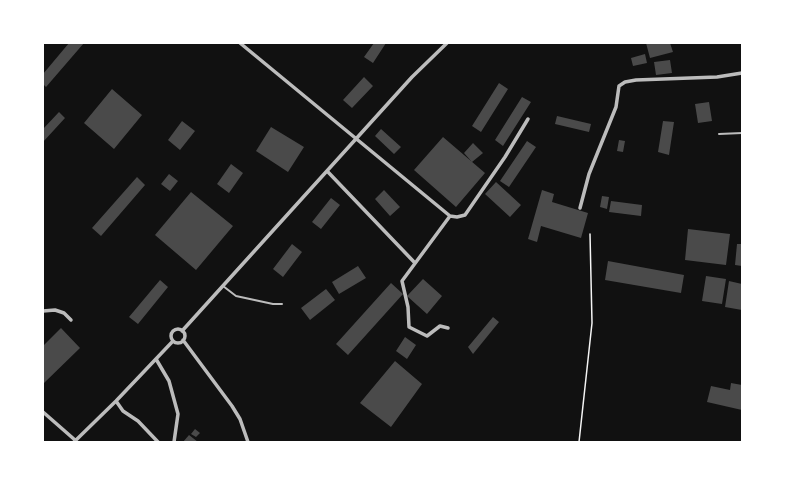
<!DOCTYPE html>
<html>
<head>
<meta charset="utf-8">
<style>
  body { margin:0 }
  #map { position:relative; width:785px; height:485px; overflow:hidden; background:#111; font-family:Georgia,serif }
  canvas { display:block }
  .frame { position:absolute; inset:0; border:44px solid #fff; pointer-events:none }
</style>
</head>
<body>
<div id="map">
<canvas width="785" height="485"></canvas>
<div class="frame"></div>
</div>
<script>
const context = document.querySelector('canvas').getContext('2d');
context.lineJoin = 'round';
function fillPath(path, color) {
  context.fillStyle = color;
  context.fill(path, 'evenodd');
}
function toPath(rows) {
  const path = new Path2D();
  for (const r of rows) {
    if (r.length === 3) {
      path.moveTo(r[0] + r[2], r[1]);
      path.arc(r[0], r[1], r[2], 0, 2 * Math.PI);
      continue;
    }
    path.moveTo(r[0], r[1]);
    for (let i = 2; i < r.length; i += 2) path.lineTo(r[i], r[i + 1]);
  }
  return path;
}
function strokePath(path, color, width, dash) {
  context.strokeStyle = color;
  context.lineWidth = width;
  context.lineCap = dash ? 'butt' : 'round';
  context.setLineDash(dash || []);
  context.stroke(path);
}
fillPath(toPath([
  [69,43,84,43,46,87,43,84,43,74],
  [374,43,386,43,373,63,364,57],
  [646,43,670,43,673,52,650,58],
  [645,54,647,63,633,66,631,58],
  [670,60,672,73,656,75,654,62],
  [364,77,373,86,352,108,343,100],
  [499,83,508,89,481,132,472,126],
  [112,89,142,115,114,149,84,123],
  [522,97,531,102,503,146,495,140],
  [709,102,712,121,698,123,695,104],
  [59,112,65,118,43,142,43,129],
  [557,116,591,124,589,132,555,124],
  [182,121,195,131,180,150,168,140],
  [663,121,674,122,669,155,658,152],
  [271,127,304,147,288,172,256,151],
  [381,129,401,147,394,154,375,136],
  [443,137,485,173,456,207,414,170],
  [619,140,625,141,623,152,617,151],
  [527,141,536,147,509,187,500,181],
  [473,143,483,153,472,162,464,153],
  [231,164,243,173,229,193,217,184],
  [169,174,178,181,170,191,161,184],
  [137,177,145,185,101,236,92,228],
  [496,182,521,205,510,217,485,194],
  [384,190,400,207,390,216,375,199],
  [542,190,554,194,552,202,588,213,581,238,541,226,537,242,528,239],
  [191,192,233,226,196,270,155,235],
  [602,196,609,197,607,209,600,207],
  [331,198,340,205,321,229,312,222],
  [611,201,642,205,641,216,609,212],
  [688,229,730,234,726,265,685,260],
  [292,244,302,252,283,277,273,269],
  [737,244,742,244,742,266,735,265],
  [608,261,684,275,681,293,605,280],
  [358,266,366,278,339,294,332,282],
  [706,276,726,279,722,304,702,301],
  [423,279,442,296,427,314,407,296],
  [160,280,168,287,138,324,129,317],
  [729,281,742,284,742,310,725,307],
  [391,283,403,294,348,355,336,344],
  [326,289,335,300,310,320,301,308],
  [493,317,499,322,473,354,468,347],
  [61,328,80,348,43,384,43,346],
  [405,337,416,345,407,359,396,351],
  [395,361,422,384,391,427,360,403],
  [731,383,742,385,742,410,707,402,711,386,730,390],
  [195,429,200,433,196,437,191,434],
  [189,435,198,442,183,442]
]), '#4a4a4a');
strokePath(toPath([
  [579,442,592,323,590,234]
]), '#f5f5f5', 1.5);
strokePath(toPath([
  [719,134,742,133],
  [223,286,236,296,273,304,282,304]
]), '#bcbcbc', 2);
strokePath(toPath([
  [240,43,450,216,457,217,465,215,505,157,528,119],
  [328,172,415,263],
  [580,208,589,174,616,107,619,86,625,82,636,80,717,77,742,73],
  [43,311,55,310,64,313,71,320],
  [448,328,440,326,427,336,409,327,408,307,402,281,450,216],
  [178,336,7],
  [182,331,412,77,447,43],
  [183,340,232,406,240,419,248,442],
  [156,359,169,381,178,414,174,442],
  [116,401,123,411,138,421,158,442],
  [43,412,75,440],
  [74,442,116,401,173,341]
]), '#bcbcbc', 3.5);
</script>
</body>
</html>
